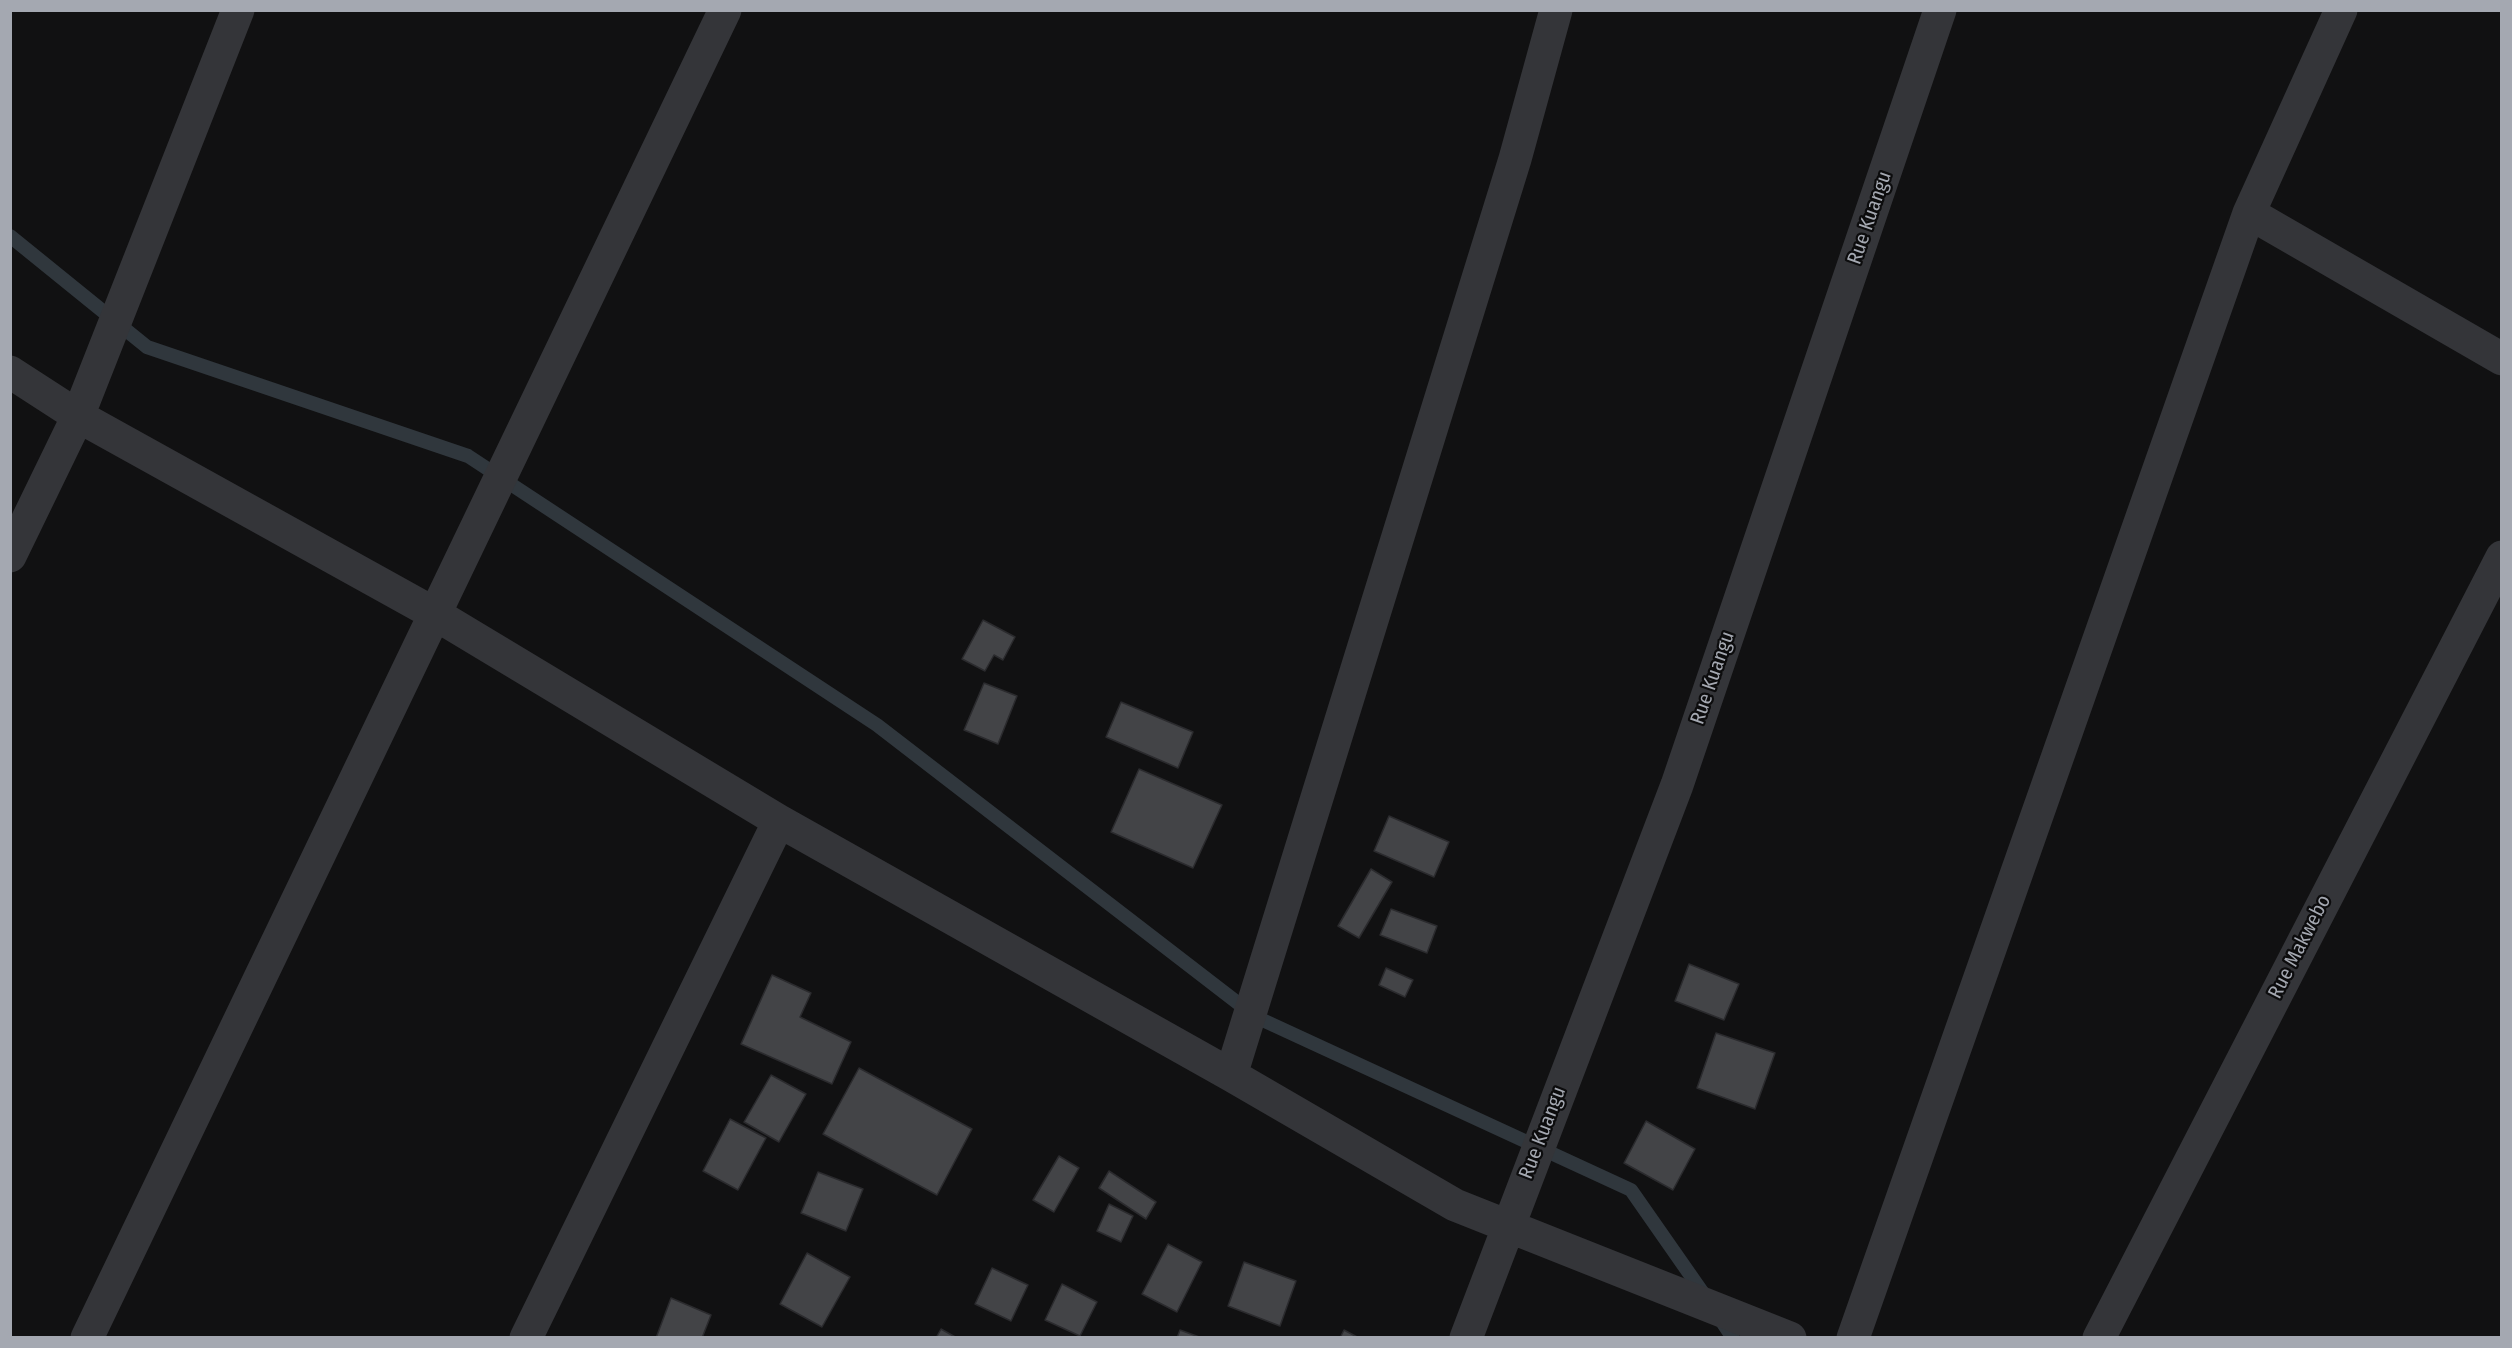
<!DOCTYPE html>
<html>
<head>
<meta charset="utf-8">
<style>
  body { margin:0 }
  #map { position:relative; width:2512px; height:1348px; overflow:hidden; background:#111112; font-family:"Fira Sans Condensed",sans-serif }
  canvas { display:block }
  .frame { position:absolute; inset:0; border:12px solid #a4a8b1; pointer-events:none }
</style>
</head>
<body>
<div id="map">
<canvas width="2512" height="1348"></canvas>
<div class="frame"></div>
</div>
<script>
const context = document.querySelector('canvas').getContext('2d');
context.lineJoin = 'round';
function toPath(rows) {
  const path = new Path2D();
  for (const r of rows) {
    path.moveTo(r[0], r[1]);
    for (let i = 2; i < r.length; i += 2) path.lineTo(r[i], r[i + 1]);
  }
  return path;
}
function strokePath(path, color, width, dash) {
  context.strokeStyle = color;
  context.lineWidth = width;
  context.lineCap = dash ? 'butt' : 'round';
  context.setLineDash(dash || []);
  context.stroke(path);
}
function fillPath(path, color) {
  context.fillStyle = color;
  context.fill(path, 'evenodd');
}
function drawText(font, color, halo, rows, align = 'center') {
  context.font = font + ' "Fira Sans Condensed",sans-serif';
  context.lineWidth = 4.5;
  context.setLineDash([]);
  context.textBaseline = 'middle';
  context.strokeStyle = halo;
  context.fillStyle = color;
  for (const [text, x, y, turn = 0] of rows) {
    context.save();
    context.translate(x, y);
    context.rotate((+turn || 0) * Math.PI / 180);
    context.textAlign = isNaN(turn) ? turn : align;
    if (halo) context.strokeText(text, 0, 0);
    context.fillText(text, 0, 0);
    context.restore();
  }
}
strokePath(toPath([
  [10,236,147,347,468,456,877,725,1256,1017,1631,1190,1705,1296],
  [1719,1317,1733,1338]
]), '#30373d', 14);
const building = toPath([
  [983,620,1015,637,1003,660,994,655,985,671,962,659,983,620],
  [984,683,1017,696,998,744,964,730,984,683],
  [1121,702,1193,732,1178,768,1106,737,1121,702],
  [1139,769,1222,805,1193,868,1111,832,1139,769],
  [1389,816,1449,842,1434,877,1374,851,1389,816],
  [1371,869,1392,882,1359,938,1338,926,1371,869],
  [1391,909,1437,926,1427,953,1380,935,1391,909],
  [1689,964,1739,984,1724,1020,1675,1001,1689,964],
  [1386,968,1413,980,1405,997,1379,985,1386,968],
  [772,975,811,993,800,1017,851,1042,832,1084,741,1044,772,975],
  [1716,1033,1775,1053,1755,1109,1697,1088,1716,1033],
  [859,1068,972,1129,937,1195,823,1134,859,1068],
  [771,1075,806,1094,779,1142,744,1122,771,1075],
  [730,1119,766,1138,738,1190,703,1171,730,1119],
  [1646,1121,1695,1149,1673,1190,1624,1163,1646,1121],
  [1059,1156,1079,1168,1054,1212,1033,1200,1059,1156],
  [1109,1171,1156,1202,1146,1219,1099,1188,1109,1171],
  [818,1172,863,1189,846,1231,801,1213,818,1172],
  [1109,1204,1133,1216,1121,1242,1097,1231,1109,1204],
  [1168,1244,1202,1262,1177,1312,1142,1294,1168,1244],
  [807,1253,850,1277,822,1327,780,1304,807,1253],
  [1244,1262,1296,1281,1280,1326,1228,1306,1244,1262],
  [992,1268,1028,1285,1011,1321,975,1304,992,1268],
  [1062,1284,1097,1302,1080,1336,1045,1320,1062,1284],
  [671,1298,711,1315,702,1338,656,1338,671,1298],
  [941,1329,957,1338,936,1338,941,1329],
  [1180,1330,1202,1338,1177,1338,1180,1330],
  [1344,1330,1359,1338,1340,1338,1344,1330]
]);
fillPath(building, '#434447');
strokePath(building, '#2b2b2e', 1.5);
strokePath(toPath([
  [2249,213,2502,359],
  [10,372,78,416,435,614,779,821,1231,1075,1455,1205,1790,1338],
  [10,556,78,416,238,10],
  [1231,1075,1515,159,1556,10],
  [87,1338,725,10],
  [526,1338,779,821],
  [1466,1338,1677,785,1940,10],
  [1853,1338,2249,213,2341,10],
  [2099,1338,2502,557]
]), '#343539', 33);
drawText('20px', '#a4a8b1', '#0c0c0d', [
  ["Rue Kuangu",1870,218,-71],
  ["Rue Kuangu",1713,678,-71],
  ["Rue Makwebo",2300,947,-63],
  ["Rue Kuangu",1543,1133,-69]
]);
</script>
</body>
</html>
